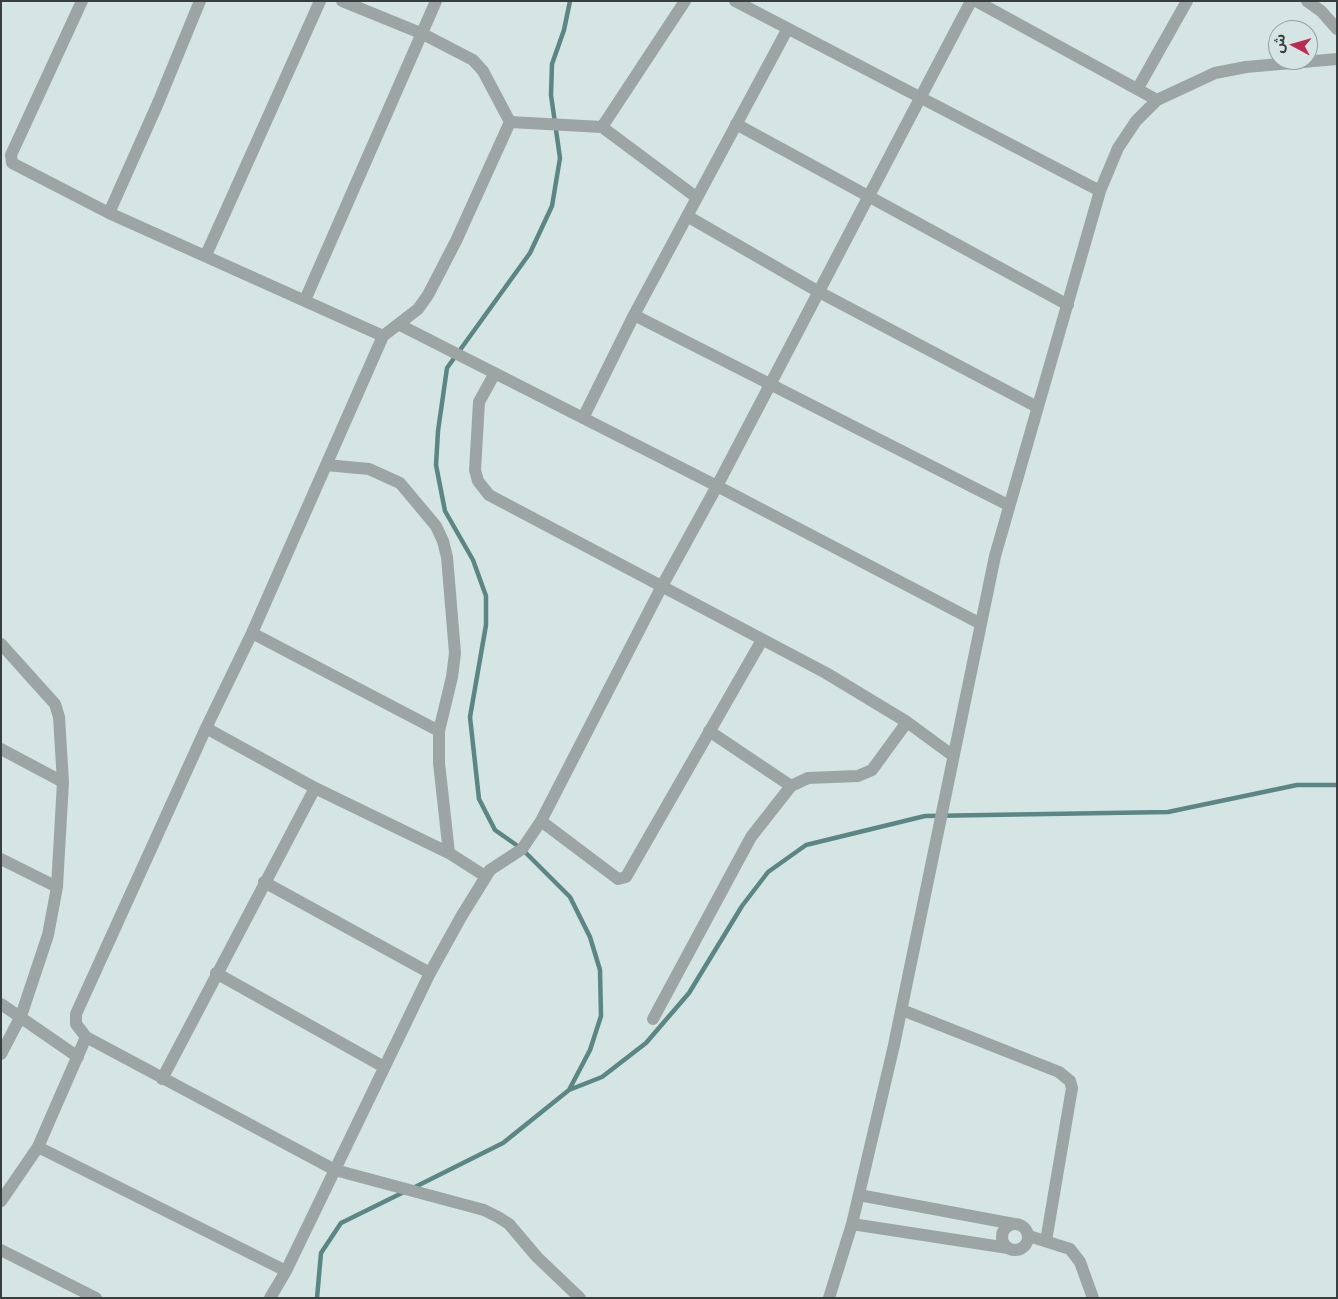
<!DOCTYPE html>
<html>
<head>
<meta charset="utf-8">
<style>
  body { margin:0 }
  #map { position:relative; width:1338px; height:1299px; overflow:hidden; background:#d4e5e4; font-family:Quicksand,"Noto Sans Arabic",sans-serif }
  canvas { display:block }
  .frame { position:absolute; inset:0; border:2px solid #373e3d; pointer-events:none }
  .north { position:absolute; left:1268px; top:20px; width:50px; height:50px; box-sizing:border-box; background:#d4e5e4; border:1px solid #95a2a1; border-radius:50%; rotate:276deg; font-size:14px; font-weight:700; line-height:20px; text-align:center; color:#373e3d }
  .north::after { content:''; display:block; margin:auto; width:18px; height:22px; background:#bb2a50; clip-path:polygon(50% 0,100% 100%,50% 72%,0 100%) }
</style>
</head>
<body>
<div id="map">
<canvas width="1338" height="1299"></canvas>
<div class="frame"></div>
<div class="north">ش</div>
</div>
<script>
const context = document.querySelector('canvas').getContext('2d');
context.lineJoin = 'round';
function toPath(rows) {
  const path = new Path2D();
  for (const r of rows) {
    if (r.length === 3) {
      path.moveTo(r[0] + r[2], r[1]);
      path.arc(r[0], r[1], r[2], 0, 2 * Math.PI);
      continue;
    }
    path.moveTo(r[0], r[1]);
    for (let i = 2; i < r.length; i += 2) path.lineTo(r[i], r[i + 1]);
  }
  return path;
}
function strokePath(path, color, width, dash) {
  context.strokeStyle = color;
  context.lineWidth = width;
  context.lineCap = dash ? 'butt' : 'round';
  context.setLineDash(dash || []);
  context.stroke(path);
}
strokePath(toPath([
  [569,1090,590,1050,601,1016,600,970,590,937,570,897,522,849,495,830,479,799,470,717,486,625,486,596,473,560,445,511,436,465,438,431,447,368,530,253,552,206,560,158,551,95,552,64,564,30,570,1],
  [413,1188,503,1143,569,1090,602,1077,646,1043,689,993,742,906,768,872,806,845,925,816,1168,812,1297,785,1337,785],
  [317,1298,321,1253,341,1223,406,1191]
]), '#5b8684', 4.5);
strokePath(toPath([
  [82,1,11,155,12,163,109,213,383,336,418,309,428,295,456,241,510,122],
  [342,1,423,34,473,60,483,71,510,122],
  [735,1,1100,191],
  [976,1,1157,100],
  [1307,1,1321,11,1337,29],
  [1138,88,1187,1],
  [510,122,602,127,685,1],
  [736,124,1068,305],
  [602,127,696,197],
  [109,213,158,103,200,1],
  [687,216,819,292,1037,407],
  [206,255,320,1],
  [305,300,436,1],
  [634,315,1008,505],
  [400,325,717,486,981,624],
  [383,336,252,633,206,728,76,1014,76,1024,86,1037,335,1170,484,1210,498,1217,509,1224,537,1257,580,1298],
  [495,373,479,402,475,470,478,481,489,495,826,673,907,722,952,755],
  [583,418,634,315,787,30],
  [326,465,369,469,400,483,436,526,443,541,447,557,455,653,452,677,439,731],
  [252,633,439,731,439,763,449,853],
  [1,644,55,704,59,717,63,782,57,887,48,935,21,1016,1,1054],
  [206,728,315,788,449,853,485,876],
  [709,731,791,786],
  [1,749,63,782],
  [541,821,618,879,626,877,762,640],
  [1,859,57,887],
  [264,882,430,973],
  [216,973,384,1067],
  [1,1004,78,1057],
  [902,1010,1059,1072,1070,1081,1072,1088,1046,1241],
  [653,1019,751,837,791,786,808,778,858,776,872,770,907,722],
  [162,1079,315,788],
  [38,1147,286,1271],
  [859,1195,1014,1224],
  [1,1201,38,1147,86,1037],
  [1015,1237,13],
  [852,1224,1008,1248],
  [1029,1236,1070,1249,1080,1262,1093,1298],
  [1,1250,96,1298],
  [270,1298,286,1271,430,973,461,917,490,870,522,849,541,821,662,586,717,486,971,1],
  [829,1298,852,1224,894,1045,995,556,1100,191,1118,148,1136,121,1157,100,1215,73,1246,67,1337,59]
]), '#9da4a4', 12);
</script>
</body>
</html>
